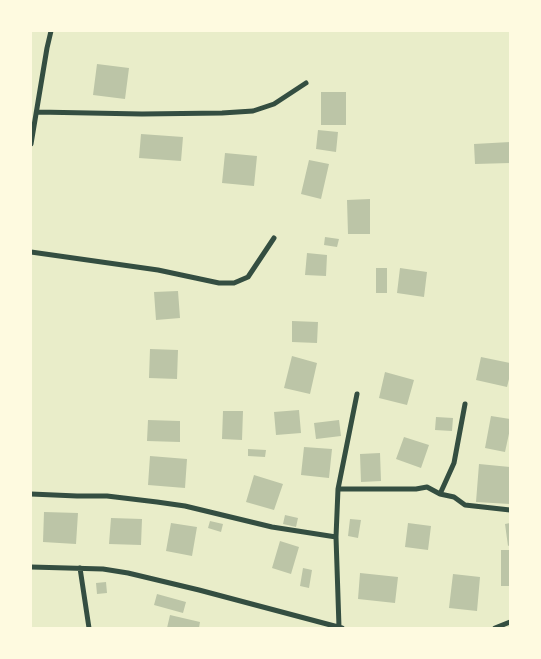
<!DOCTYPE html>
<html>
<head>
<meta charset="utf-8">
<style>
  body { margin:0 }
  #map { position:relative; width:541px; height:659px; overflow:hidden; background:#e9edc9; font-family:Signika,sans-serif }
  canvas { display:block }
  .frame { position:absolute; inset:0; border:32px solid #fefae0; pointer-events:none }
</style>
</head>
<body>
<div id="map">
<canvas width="541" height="659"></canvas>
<div class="frame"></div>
</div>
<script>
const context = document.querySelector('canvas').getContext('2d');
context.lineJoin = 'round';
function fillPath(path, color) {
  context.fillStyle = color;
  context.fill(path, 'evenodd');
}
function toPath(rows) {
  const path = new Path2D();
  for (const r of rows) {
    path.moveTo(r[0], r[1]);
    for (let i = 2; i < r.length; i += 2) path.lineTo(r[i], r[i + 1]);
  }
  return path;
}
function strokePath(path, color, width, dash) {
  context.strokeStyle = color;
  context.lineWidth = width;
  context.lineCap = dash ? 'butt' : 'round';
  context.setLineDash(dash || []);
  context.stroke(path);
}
fillPath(toPath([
  [97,64,129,68,125,99,93,95],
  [321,92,346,92,346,125,321,125],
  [318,130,338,132,336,152,316,149],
  [141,134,183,137,181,161,139,158],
  [510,142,510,163,475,164,474,144],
  [225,153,257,156,254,186,222,183],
  [309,160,329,164,321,199,301,194],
  [370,199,370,234,348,234,347,200],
  [325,237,339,239,337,247,324,245],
  [307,253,327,255,326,276,305,275],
  [376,268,387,268,387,293,376,293],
  [400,268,427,272,424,297,397,293],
  [178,291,180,318,156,320,154,292],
  [292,321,318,322,317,343,292,342],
  [150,349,178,350,177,379,149,378],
  [292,356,317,363,310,394,284,388],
  [481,357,510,363,510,375,507,387,476,380],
  [385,372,414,380,407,405,379,398],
  [299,410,301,433,276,435,274,412],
  [223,411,243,411,242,440,222,439],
  [491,416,510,419,510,429,505,452,485,448],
  [436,417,453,418,452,431,435,430],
  [148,420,180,421,180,442,147,441],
  [339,420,341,436,316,439,314,423],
  [404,437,429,445,421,468,396,459],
  [304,447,332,449,329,478,301,475],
  [248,449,266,450,265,457,248,456],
  [380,453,381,481,361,482,360,454],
  [150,456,187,459,185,488,148,485],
  [479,464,510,467,510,504,476,502],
  [254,475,283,484,274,510,246,502],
  [44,512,78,513,76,544,43,542],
  [285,515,298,518,296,527,283,524],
  [111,518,142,519,141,545,109,544],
  [350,519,361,520,358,538,348,536],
  [210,521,223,524,221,532,208,528],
  [171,523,197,527,192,556,166,551],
  [408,523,431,526,428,550,405,547],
  [510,523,510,545,508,546,505,524],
  [280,541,299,547,291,574,272,568],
  [501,550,510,550,510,586,501,586],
  [303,568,312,570,309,588,300,586],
  [360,573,398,577,395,603,358,599],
  [453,574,480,577,477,611,449,608],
  [106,582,107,593,97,594,96,583],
  [157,594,186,602,183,613,154,605],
  [170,615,200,622,199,628,167,628]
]), '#bcc5a7');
strokePath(toPath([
  [37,112,142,114,222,113,253,111,274,104,306,83],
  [31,144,47,48,51,31],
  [31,252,158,270,219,283,234,283,248,277,274,238],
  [338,489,416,489,427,487,440,494,454,463,465,404],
  [31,494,77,496,107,496,157,502,185,506,272,527,336,537],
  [440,494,454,497,465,505,510,510],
  [31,567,103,569,128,573,199,590,342,628],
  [80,568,89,628],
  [339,627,336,537,338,489,357,394],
  [495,628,510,622]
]), '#344e41', 5);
</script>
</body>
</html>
